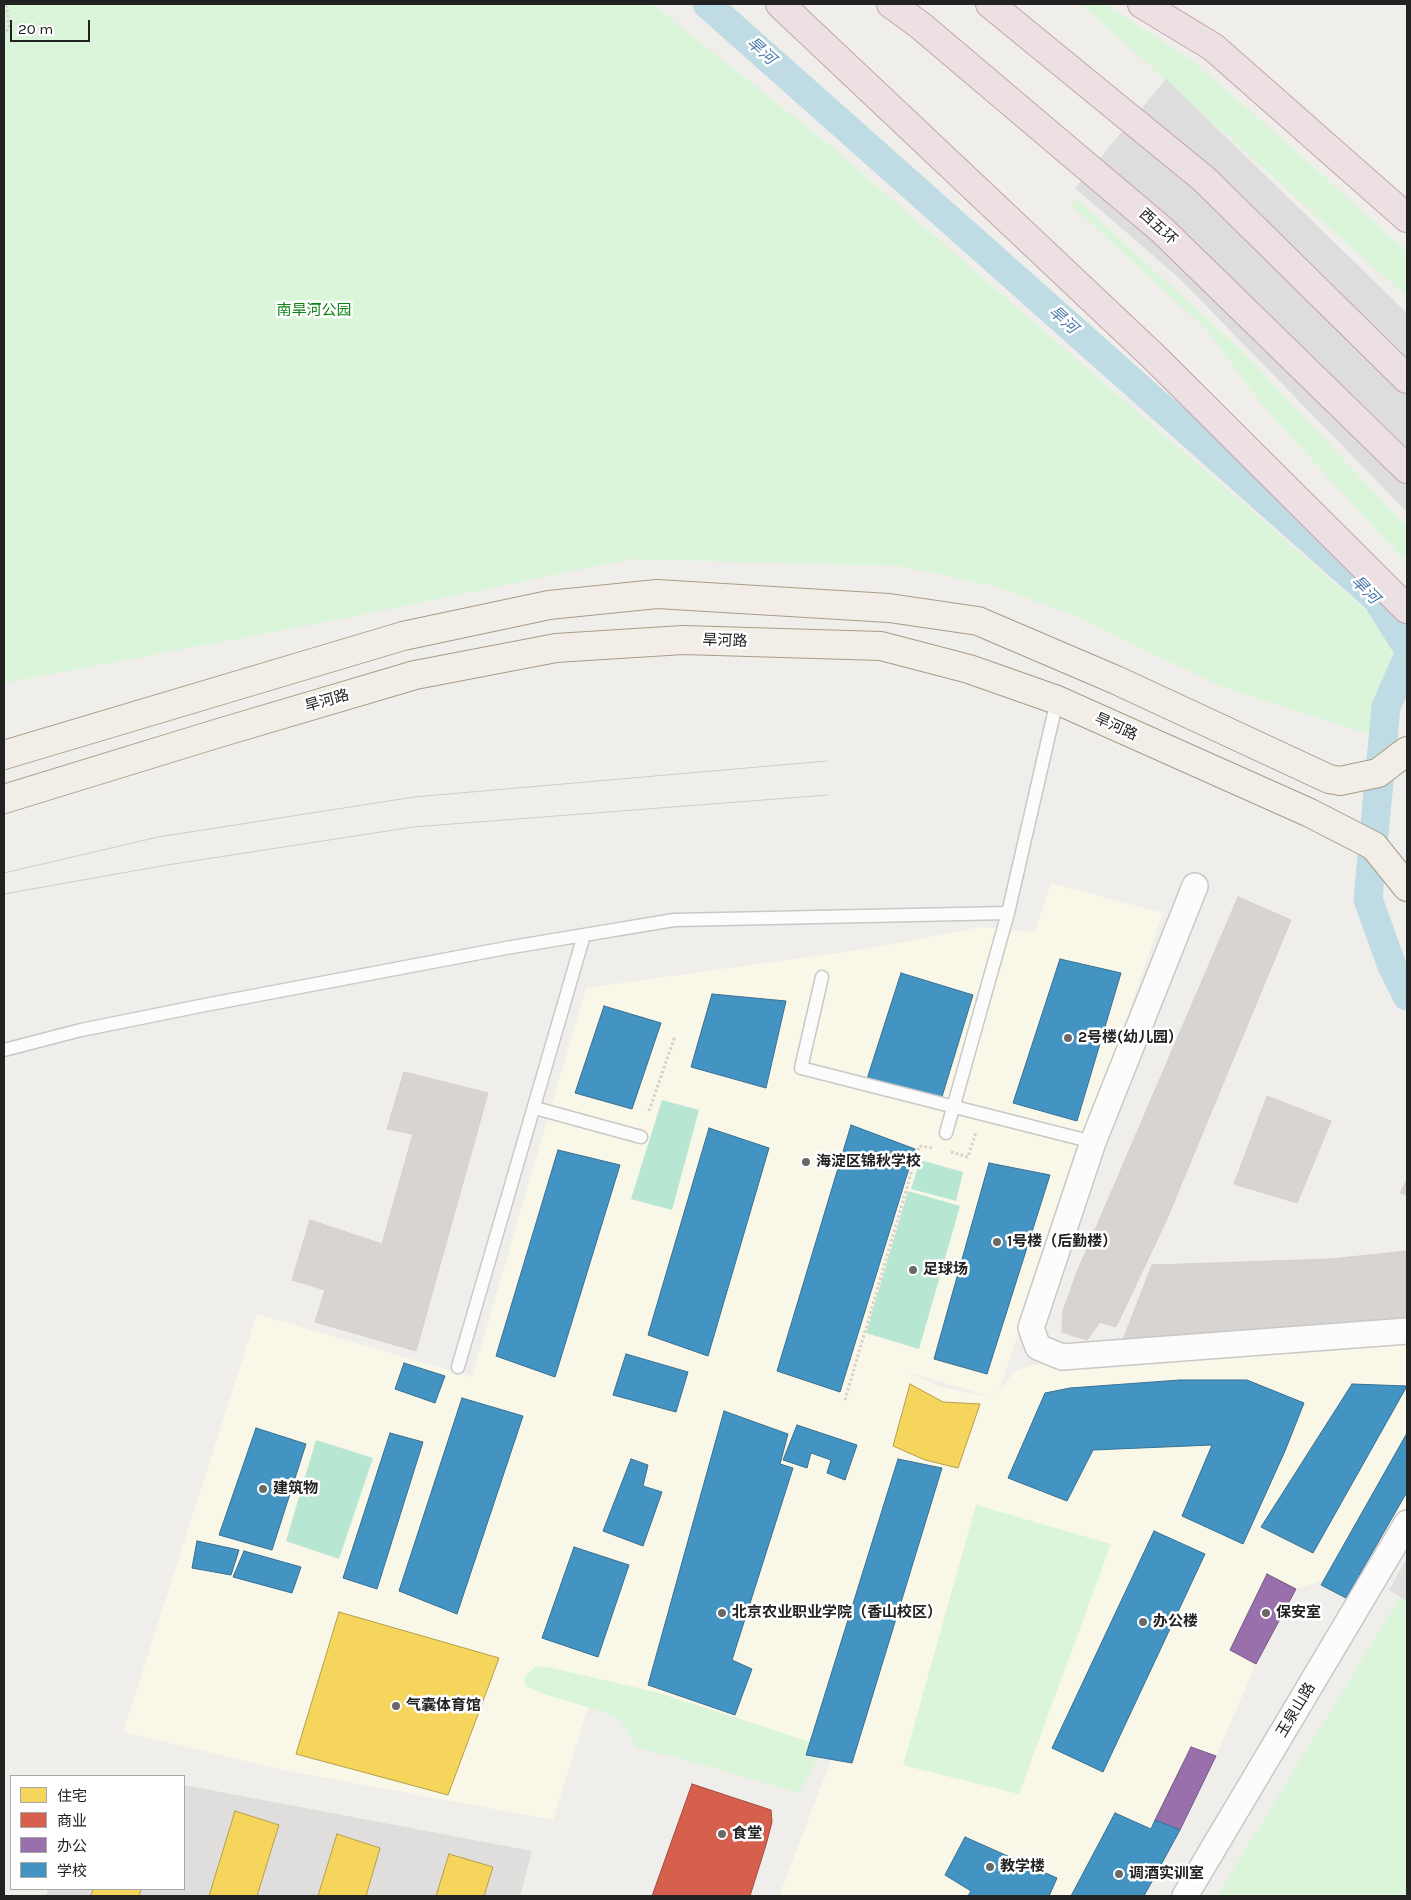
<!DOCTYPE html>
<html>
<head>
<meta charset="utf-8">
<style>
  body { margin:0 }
  #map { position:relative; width:1411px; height:1900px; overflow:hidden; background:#f0eeeb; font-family:Karla,"Noto Sans SC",sans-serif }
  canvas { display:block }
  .frame { position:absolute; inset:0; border:5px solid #222; pointer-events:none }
  .legend { position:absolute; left:10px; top:1775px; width:175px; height:115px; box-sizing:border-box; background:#fff; border:1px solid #a7a7a7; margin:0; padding:6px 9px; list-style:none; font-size:15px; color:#222 }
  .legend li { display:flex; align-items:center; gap:10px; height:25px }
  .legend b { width:25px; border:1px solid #a7a7a7 }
  .scale { position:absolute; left:10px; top:20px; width:80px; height:22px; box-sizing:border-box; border:2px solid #222; border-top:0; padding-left:6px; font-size:15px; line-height:18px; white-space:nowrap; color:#222; -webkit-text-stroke:4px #fff; paint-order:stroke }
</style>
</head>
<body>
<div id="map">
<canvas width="1411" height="1900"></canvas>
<div class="frame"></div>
<ul class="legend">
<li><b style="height:14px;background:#f6d55c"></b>住宅</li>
<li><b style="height:14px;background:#d6604d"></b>商业</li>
<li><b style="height:14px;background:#9970ab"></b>办公</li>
<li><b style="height:14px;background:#4393c3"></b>学校</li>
</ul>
<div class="scale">20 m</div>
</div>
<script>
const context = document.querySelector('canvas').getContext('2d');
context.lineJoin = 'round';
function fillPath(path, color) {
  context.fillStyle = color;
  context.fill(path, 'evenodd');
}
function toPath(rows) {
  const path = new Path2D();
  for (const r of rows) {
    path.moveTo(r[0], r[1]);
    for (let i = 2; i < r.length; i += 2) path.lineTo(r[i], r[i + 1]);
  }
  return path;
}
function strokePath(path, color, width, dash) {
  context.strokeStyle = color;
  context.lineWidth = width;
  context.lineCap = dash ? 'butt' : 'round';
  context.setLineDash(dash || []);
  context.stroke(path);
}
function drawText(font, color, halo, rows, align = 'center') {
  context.font = font + ' Karla,"Noto Sans SC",sans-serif';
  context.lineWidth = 5;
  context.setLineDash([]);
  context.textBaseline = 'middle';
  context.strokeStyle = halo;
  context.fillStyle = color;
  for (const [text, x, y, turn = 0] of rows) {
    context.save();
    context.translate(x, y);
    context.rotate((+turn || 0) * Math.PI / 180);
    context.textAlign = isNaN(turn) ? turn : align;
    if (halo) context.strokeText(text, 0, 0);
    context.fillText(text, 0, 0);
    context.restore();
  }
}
fillPath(toPath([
  [184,1785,532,1851,520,1896,46,1896,48,1889,184,1889]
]), '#dfdedc');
fillPath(toPath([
  [1051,883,1163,913,997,1396,1014,1371,1062,1357,1407,1331,1407,1510,1345,1575,1335,1576,1296,1589,1256,1664,1216,1756,1145,1896,779,1896,831,1760,595,1685,553,1820,283,1770,123,1732,257,1314,472,1377,586,988,872,948,981,927,1035,932],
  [905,1371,988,1396,988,1397,941,1387]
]), '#f8f7e8');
fillPath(toPath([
  [4,4,652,4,827,143,1374,617,1396,661,1368,734,1222,687,1073,615,994,586,899,566,631,559,332,621,4,683],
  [1081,4,1105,4,1191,60,1286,142,1407,252,1407,297],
  [1076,199,1240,349,1407,527,1407,560,1402,558,1263,406,1206,329,1071,205],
  [976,1505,1111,1544,1019,1794,903,1765],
  [1407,1586,1407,1896,1217,1896],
  [536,1666,552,1668,655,1692,759,1725,815,1744,819,1756,799,1793,675,1757,637,1748,620,1720,597,1710,544,1694,525,1686,524,1678]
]), '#daf5da');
fillPath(toPath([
  [662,1100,699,1110,672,1210,631,1199],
  [920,1160,963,1172,956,1201,911,1189],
  [908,1191,960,1206,919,1349,866,1333],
  [316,1440,373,1458,339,1559,286,1541]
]), '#b7e6d2');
fillPath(toPath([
  [1407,1558,1407,1601,1389,1590]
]), '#e0dfde');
fillPath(toPath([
  [1166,79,1407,313,1407,512,1180,279,1075,188]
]), '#dedddd');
const homes = toPath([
  [910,1384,943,1402,980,1404,958,1468,925,1460,893,1446,910,1384],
  [339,1612,499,1658,448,1795,296,1754,339,1612],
  [235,1811,279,1825,257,1896,209,1896,235,1811],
  [337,1834,380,1848,366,1896,318,1896,337,1834],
  [449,1854,493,1867,484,1896,436,1896,449,1854],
  [93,1889,141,1889,139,1896,91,1896,93,1889]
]);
fillPath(homes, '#f6d55c');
strokePath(homes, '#b69f4b', 1);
const shops = toPath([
  [692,1784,771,1810,772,1822,766,1845,750,1896,652,1896,692,1784]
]);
fillPath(shops, '#d6604d');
strokePath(shops, '#a04d40', 1);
const offices = toPath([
  [1267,1574,1296,1589,1256,1664,1230,1650,1267,1574],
  [1191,1747,1216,1756,1180,1830,1155,1820,1191,1747]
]);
fillPath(offices, '#9970ab');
strokePath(offices, '#755982', 1);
const schools = toPath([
  [1060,959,1121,973,1077,1121,1013,1103,1060,959],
  [901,973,973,995,941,1100,867,1079,901,973],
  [712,994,786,1001,766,1088,691,1067,712,994],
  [604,1006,661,1023,632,1109,575,1093,604,1006],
  [851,1125,915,1149,840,1392,777,1371,851,1125],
  [709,1128,769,1148,708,1356,648,1335,709,1128],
  [558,1150,620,1165,555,1377,496,1356,558,1150],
  [989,1163,1050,1175,987,1374,934,1359,989,1163],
  [626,1354,688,1372,676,1412,613,1395,626,1354],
  [404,1363,445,1376,435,1403,395,1389,404,1363],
  [1180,1380,1247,1380,1304,1403,1285,1451,1243,1544,1182,1516,1212,1445,1093,1450,1067,1501,1008,1478,1045,1393,1070,1388,1180,1380],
  [1352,1384,1407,1386,1313,1553,1261,1527,1352,1384],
  [462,1398,523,1416,457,1614,399,1591,462,1398],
  [724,1411,788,1434,780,1464,793,1468,732,1660,752,1669,735,1715,648,1685,724,1411],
  [797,1425,857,1445,845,1480,827,1473,831,1460,811,1453,807,1468,783,1460,797,1425],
  [256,1428,306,1444,272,1550,219,1535,256,1428],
  [390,1433,423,1442,377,1589,343,1578,390,1433],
  [1407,1433,1407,1492,1346,1598,1321,1585,1407,1433],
  [631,1459,648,1465,643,1486,662,1492,643,1546,603,1531,631,1459],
  [898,1459,942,1468,852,1763,806,1755,898,1459],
  [1154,1531,1205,1554,1103,1772,1052,1748,1154,1531],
  [197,1541,239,1550,231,1575,192,1568,197,1541],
  [574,1547,629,1565,598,1657,542,1638,574,1547],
  [244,1551,301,1567,292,1593,233,1577,244,1551],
  [1115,1813,1151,1829,1155,1820,1180,1830,1144,1896,1071,1896,1115,1813],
  [965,1837,1057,1878,1049,1896,968,1896,971,1891,945,1875,965,1837]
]);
fillPath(schools, '#4393c3');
strokePath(schools, '#397193', 1);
strokePath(toPath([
  [707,4,1377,599,1407,647],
  [1407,659,1386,707,1368,899,1392,966,1407,996]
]), '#bfdbe3', 29);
const building = toPath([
  [1238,897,1291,920,1166,1221,1116,1327,1100,1322,1087,1340,1062,1332,1063,1311,1077,1272,1238,897],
  [404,1072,488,1093,416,1351,315,1322,325,1290,292,1280,310,1220,382,1244,413,1134,387,1129,404,1072],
  [1267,1096,1331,1121,1297,1203,1234,1184,1267,1096],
  [1407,1179,1407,1195,1400,1193,1407,1179],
  [1407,1251,1407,1318,1344,1325,1122,1342,1152,1265,1331,1259,1407,1251]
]);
fillPath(building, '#d7d4d2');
strokePath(building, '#d3d0cc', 1);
const lane = toPath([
  [822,977,801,1068,1093,1142],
  [4,1050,81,1030,205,1005,506,948,674,920,1008,913,1057,700],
  [535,1108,641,1137],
  [946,1133,1008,913],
  [458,1367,584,935]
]);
const street = toPath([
  [1195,886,1093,1142,1031,1328,1038,1347,1062,1357,1407,1331],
  [1185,1896,1407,1523]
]);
const primary = toPath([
  [4,755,403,636,549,605,657,594,889,608,978,621,1116,680,1329,779,1340,781,1378,773,1407,751],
  [4,799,219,733,415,675,556,648,683,640,881,646,969,669,1057,700,1310,813,1374,846,1407,887]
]);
const highway = toPath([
  [780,4,1155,358,1407,609],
  [891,4,921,26,1162,230,1407,469],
  [990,4,1204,179,1407,379],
  [1142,4,1213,47,1407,218]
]);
strokePath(lane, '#c9c8c7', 15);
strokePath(street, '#c9c8c7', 28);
strokePath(primary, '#a79c86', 30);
strokePath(highway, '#c5a2ac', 30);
strokePath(toPath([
  [4,36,9,26,6,4],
  [649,1111,675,1036],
  [951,1152,968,1157,976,1132],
  [845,1400,919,1146,933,1148]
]), '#dccecd', 3, [2.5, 2.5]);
strokePath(lane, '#fdfcfc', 12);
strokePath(street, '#fdfcfc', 25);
strokePath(primary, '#f3ede7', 28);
strokePath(highway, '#ece0e2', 28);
strokePath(toPath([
  [4,873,158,837,414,797,827,761],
  [4,894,167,865,413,827,828,795]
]), '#ccc', 1);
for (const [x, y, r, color] of [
  [1068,1038,5,"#6a6968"],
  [806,1162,5,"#6a6968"],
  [997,1242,5,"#6a6968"],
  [913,1270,5,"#6a6968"],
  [263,1489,5,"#6a6968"],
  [722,1613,5,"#6a6968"],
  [1266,1613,5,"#6a6968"],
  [1143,1622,5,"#6a6968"],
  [396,1706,5,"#6a6968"],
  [722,1834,5,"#6a6968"],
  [990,1867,5,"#6a6968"],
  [1119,1874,5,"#6a6968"]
]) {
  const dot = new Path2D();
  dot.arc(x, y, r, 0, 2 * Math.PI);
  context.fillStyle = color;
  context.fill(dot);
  strokePath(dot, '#fff', 2);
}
drawText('15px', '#222', '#fff', [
  ["西五环",1158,227,42],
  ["旱河路",725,641,2],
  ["旱河路",327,701,-16],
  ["旱河路",1116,727,24],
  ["玉泉山路",1296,1710,-59]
]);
drawText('15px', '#0c8416', '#fff', [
  ["南旱河公园",314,311]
]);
drawText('bold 15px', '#222', '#fff', [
  ["2号楼(幼儿园）",1078,1038],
  ["海淀区锦秋学校",816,1162],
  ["1号楼（后勤楼）",1007,1242],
  ["足球场",923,1270],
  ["建筑物",273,1489],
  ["北京农业职业学院（香山校区）",732,1613],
  ["保安室",1276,1613],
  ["办公楼",1153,1622],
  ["气囊体育馆",406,1706],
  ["食堂",732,1834],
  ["教学楼",1000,1867],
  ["调酒实训室",1129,1874]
], 'left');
drawText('italic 16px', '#4a7aab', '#fff', [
  ["旱河",761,51,42],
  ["旱河",1063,320,42],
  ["旱河",1365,590,45]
]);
</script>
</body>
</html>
